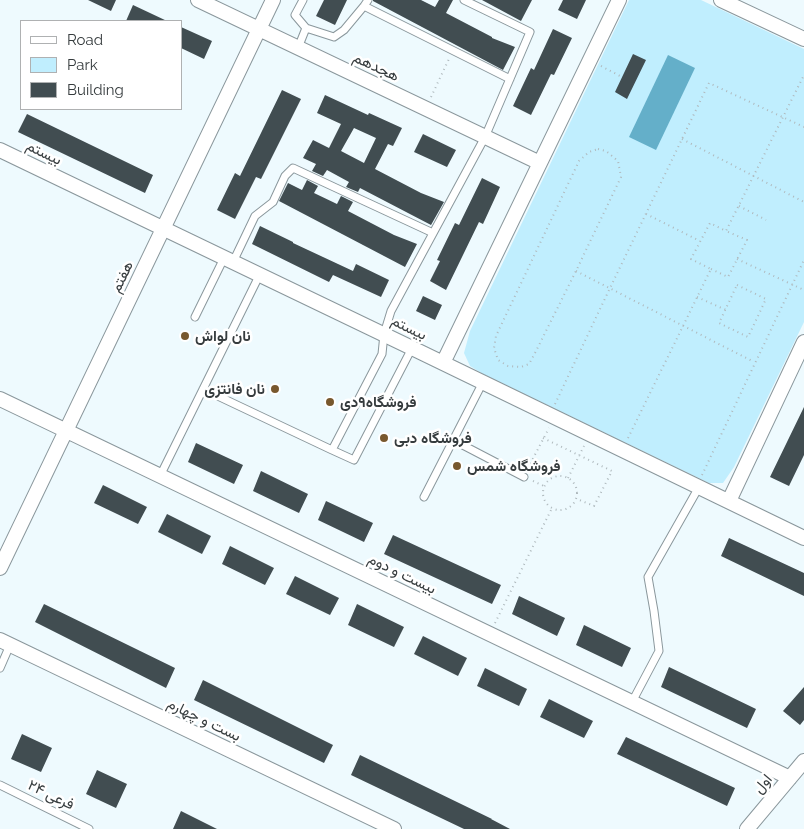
<!DOCTYPE html>
<html>
<head>
<meta charset="utf-8">
<style>
  body { margin:0 }
  #map { position:relative; width:804px; height:829px; overflow:hidden; background:#eefafe; font-family:Raleway,sans-serif }
  canvas { display:block }
  .legend { position:absolute; left:20px; top:20px; width:162px; height:90px; box-sizing:border-box; background:#fff; border:1px solid #afb1b2; margin:0; padding:6px 9px; list-style:none; font-size:15px; color:#363c3e }
  .legend li { display:flex; align-items:center; gap:10px; height:25px }
  .legend b { width:25px; border:1px solid #afb1b2 }
</style>
</head>
<body>
<div id="map">
<canvas width="804" height="829"></canvas>
<ul class="legend">
<li><b style="height:6px;background:#fff"></b>Road</li>
<li><b style="height:14px;background:#c0eefe"></b>Park</li>
<li><b style="height:14px;background:#414d51"></b>Building</li>
</ul>
</div>
<script>
const context = document.querySelector('canvas').getContext('2d');
context.lineJoin = 'round';
function fillPath(path, color) {
  context.fillStyle = color;
  context.fill(path, 'evenodd');
}
function toPath(rows) {
  const path = new Path2D();
  for (const r of rows) {
    if (r.length === 3) {
      path.moveTo(r[0] + r[2], r[1]);
      path.arc(r[0], r[1], r[2], 0, 2 * Math.PI);
      continue;
    }
    path.moveTo(r[0], r[1]);
    for (let i = 2; i < r.length; i += 2) path.lineTo(r[i], r[i + 1]);
  }
  return path;
}
function strokePath(path, color, width, dash) {
  context.strokeStyle = color;
  context.lineWidth = width;
  context.lineCap = dash ? 'butt' : 'round';
  context.setLineDash(dash || []);
  context.stroke(path);
}
function drawText(font, color, halo, rows, align = 'center') {
  context.font = font + ' Raleway,Vazirmatn,sans-serif';
  context.lineWidth = 5;
  context.setLineDash([]);
  context.textBaseline = 'middle';
  context.strokeStyle = halo;
  context.fillStyle = color;
  for (const [text, x, y, turn = 0] of rows) {
    context.save();
    context.translate(x, y);
    context.rotate((+turn || 0) * Math.PI / 180);
    context.textAlign = isNaN(turn) ? turn : align;
    if (halo) context.strokeText(text, 0, 0);
    context.fillText(text, 0, 0);
    context.restore();
  }
}
fillPath(toPath([
  [629,0,701,0,804,49,804,322,734,467,723,483,709,483,483,374,470,366,464,353,470,331]
]), '#c0eefe');
fillPath(toPath([
  [668,55,695,68,656,150,629,137]
]), '#64afc9');
fillPath(toPath([
  [88,0,116,0,111,11],
  [324,0,347,0,335,25,316,16],
  [373,0,421,0,435,7,439,0,453,0,446,13,492,37,492,38,515,47,503,70,373,1],
  [482,0,532,0,521,21],
  [563,0,586,0,577,19,558,10],
  [133,5,167,21,126,21],
  [181,27,212,41,204,59,181,48],
  [553,29,572,38,554,75,551,74,531,115,513,106,531,68,534,70],
  [633,54,646,60,627,99,615,92],
  [282,90,301,99,261,179,256,177,235,219,217,210,235,173,240,176],
  [325,95,368,115,369,113,402,128,393,146,388,144,375,169,421,193,444,202,431,225,360,188,358,192,346,187,349,182,327,170,323,176,312,171,316,164,303,158,313,140,329,148,341,124,317,113],
  [354,128,376,138,364,163,341,151],
  [27,114,153,175,145,193,18,132],
  [423,134,456,150,447,167,414,152],
  [482,178,500,187,483,224,479,222,446,290,430,281,440,261,437,260,455,223,459,225],
  [307,180,318,186,314,193,337,204,341,196,353,202,348,211,394,235,417,244,405,267,279,201,288,183,302,190],
  [260,226,293,242,293,243,353,271,356,264,389,280,381,297,333,275,329,282,252,244],
  [423,296,442,305,435,320,416,311],
  [804,407,804,455,789,486,770,477],
  [196,443,243,465,234,484,188,462],
  [261,471,308,494,299,513,253,491],
  [103,485,147,507,138,524,94,503],
  [326,501,373,523,364,542,318,520],
  [167,514,211,536,202,554,158,532],
  [393,535,501,585,492,604,384,554],
  [729,538,804,573,804,596,721,556],
  [230,546,274,568,265,585,222,564],
  [295,576,339,598,330,615,286,594],
  [519,596,565,618,557,636,512,614],
  [44,604,175,668,166,688,35,622],
  [357,604,404,627,394,647,348,625],
  [584,625,631,648,622,667,576,645],
  [423,636,467,658,458,676,414,654],
  [669,667,756,709,747,728,661,687],
  [485,668,527,689,519,706,477,686],
  [203,680,333,745,324,763,194,700],
  [804,687,804,720,800,725,783,711],
  [549,699,593,721,584,738,540,717],
  [22,734,52,748,41,772,11,759],
  [626,737,735,788,727,806,617,754],
  [360,755,492,819,491,819,510,829,464,829,351,775],
  [97,770,127,784,116,808,86,794],
  [181,811,217,829,173,829]
]), '#414d51');
const service = toPath([
  [303,0,295,15,306,28],
  [364,6,510,79],
  [298,48,306,28,334,37,344,30,364,6,368,0],
  [233,262,255,216,273,202,285,176,293,168,433,233],
  [195,317,224,258],
  [203,389,332,450,382,354,384,334,391,311,485,137,530,32,464,0],
  [453,440,524,477],
  [332,450,354,460,412,348],
  [160,476,260,274],
  [424,497,483,382],
  [0,668,10,645],
  [632,702,659,651,654,611,648,577,699,487],
  [0,785,89,829]
]);
const minor = toPath([
  [198,0,540,163],
  [721,0,804,39],
  [0,150,412,348,804,538],
  [443,363,619,0],
  [0,399,790,778],
  [729,501,804,342],
  [0,568,273,0],
  [0,640,394,829],
  [747,829,804,761]
]);
strokePath(service, '#8a979c', 9);
strokePath(minor, '#8a979c', 16);
strokePath(toPath([
  [601,66,622,77],
  [431,97,449,59],
  [682,139,804,202],
  [598,149,606,151,618,161,621,177,576,271,534,355,529,364,521,367,508,366,498,360,494,348,496,336,579,161,589,152,598,149],
  [739,206,766,220],
  [646,214,700,241],
  [737,259,804,290],
  [711,269,728,277,747,240,726,231],
  [576,271,754,362],
  [737,285,766,299,748,337,719,323,737,285],
  [697,297,726,310],
  [555,404,610,288,709,83,804,127],
  [543,438,612,471,594,506,577,499],
  [628,438,711,269,691,259,710,223,726,231,804,75],
  [528,468,549,428],
  [702,475,804,260],
  [560,493,17],
  [568,478,584,446],
  [533,481,544,486],
  [495,623,552,508]
]), '#afb9bd', 2, [1, 4]);
strokePath(service, '#fff', 7);
strokePath(minor, '#fff', 14);
for (const [x, y, r, color] of [
  [185,336,5,"#78582e"],
  [275,389,5,"#78582e"],
  [330,402,5,"#78582e"],
  [384,438,5,"#78582e"],
  [457,466,5,"#78582e"]
]) {
  const dot = new Path2D();
  dot.arc(x, y, r, 0, 2 * Math.PI);
  context.fillStyle = color;
  context.fill(dot);
  strokePath(dot, '#fff', 2);
}
drawText('15px', '#363c3e', '#fff', [
  ["هجدهم",376,67,25],
  ["بیستم",44,153,26],
  ["هفتم",122,277,-64],
  ["بیستم",409,328,26],
  ["بیست و دوم",402,574,26],
  ["بست و چهارم",204,720,26],
  ["اول",763,784,-50],
  ["فرعی ۲۴",51,795,26]
]);
drawText('bold 15px', '#363c3e', '#fff', [
  ["نان لواش",195,336],
  ["نان فانتزی",265,389,"right"],
  ["فروشگاه۹دی",340,402],
  ["فروشگاه دبی",394,438],
  ["فروشگاه شمس",467,466]
], 'left');
</script>
</body>
</html>
